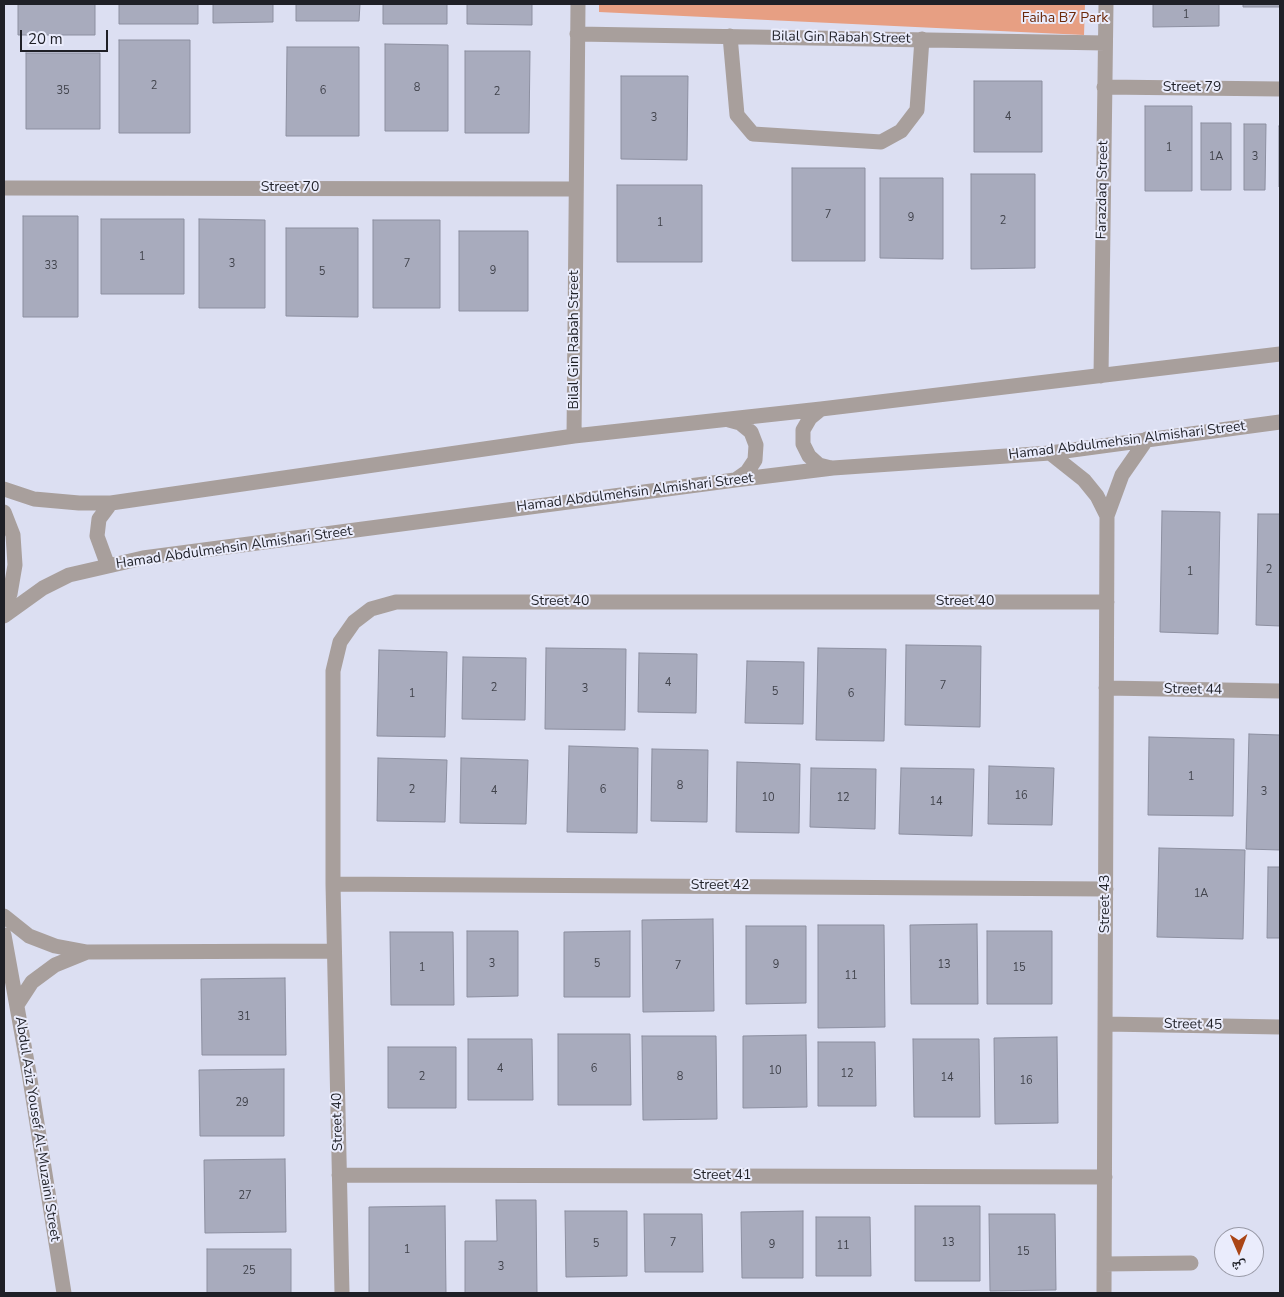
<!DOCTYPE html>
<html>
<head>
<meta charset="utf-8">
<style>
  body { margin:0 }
  #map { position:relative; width:1284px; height:1297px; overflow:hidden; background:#dcdff2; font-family:"Nunito Sans","Noto Naskh Arabic",sans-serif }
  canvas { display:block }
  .frame { position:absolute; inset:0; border:5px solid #1f2027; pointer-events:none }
  .north { position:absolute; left:1214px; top:1227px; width:50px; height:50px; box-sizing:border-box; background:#eaecfc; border:1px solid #999aa7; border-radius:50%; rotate:179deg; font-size:14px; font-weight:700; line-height:20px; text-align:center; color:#1f2027 }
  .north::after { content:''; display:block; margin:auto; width:18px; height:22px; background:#aa4516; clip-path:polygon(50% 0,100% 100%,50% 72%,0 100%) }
  .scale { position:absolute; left:20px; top:30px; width:88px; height:22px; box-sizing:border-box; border:2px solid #1f2027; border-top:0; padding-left:6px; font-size:15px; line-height:18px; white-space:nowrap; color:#1f2027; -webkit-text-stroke:4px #eaecfc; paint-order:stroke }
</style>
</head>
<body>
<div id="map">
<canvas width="1284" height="1297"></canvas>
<div class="frame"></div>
<div class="north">ش</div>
<div class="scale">20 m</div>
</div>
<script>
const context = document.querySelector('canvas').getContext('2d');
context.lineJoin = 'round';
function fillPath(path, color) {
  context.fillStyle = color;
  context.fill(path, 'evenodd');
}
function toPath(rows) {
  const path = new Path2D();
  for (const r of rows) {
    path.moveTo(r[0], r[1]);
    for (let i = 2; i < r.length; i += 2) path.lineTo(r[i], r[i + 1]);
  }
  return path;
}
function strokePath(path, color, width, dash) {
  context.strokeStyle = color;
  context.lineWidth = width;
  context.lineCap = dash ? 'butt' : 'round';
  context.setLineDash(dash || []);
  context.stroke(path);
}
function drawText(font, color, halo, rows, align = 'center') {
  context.font = font + ' "Nunito Sans",sans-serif';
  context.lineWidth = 4;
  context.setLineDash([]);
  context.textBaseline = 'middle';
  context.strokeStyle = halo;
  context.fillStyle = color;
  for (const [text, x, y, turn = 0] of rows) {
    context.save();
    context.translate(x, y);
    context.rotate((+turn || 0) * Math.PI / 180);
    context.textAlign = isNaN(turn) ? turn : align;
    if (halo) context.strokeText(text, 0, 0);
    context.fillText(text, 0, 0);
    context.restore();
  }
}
fillPath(toPath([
  [599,4,1085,4,1084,35,599,12]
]), '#e79f83');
const building = toPath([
  [18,4,95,4,95,35,18,35,18,4],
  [119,4,198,4,198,24,119,24,119,4],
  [213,4,273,4,273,22,213,23,213,4],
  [296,4,360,4,359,21,296,21,296,4],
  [383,4,447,4,447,24,383,24,383,4],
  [467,4,532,4,532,25,467,24,467,4],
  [1153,4,1219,4,1219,26,1153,27,1153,4],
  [1243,4,1280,4,1280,7,1243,7,1243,4],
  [119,40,190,40,190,133,119,133,119,40],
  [385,44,448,45,448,131,385,131,385,44],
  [287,47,359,47,359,136,286,136,287,47],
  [465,51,530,51,529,133,465,133,465,51],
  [26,53,100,53,100,129,26,129,26,53],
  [621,76,688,76,687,160,621,159,621,76],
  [974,81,1042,81,1042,152,974,152,974,81],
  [1145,106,1192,106,1192,191,1145,191,1145,106],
  [1201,123,1231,123,1231,190,1201,190,1201,123],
  [1244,124,1266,124,1265,190,1244,190,1244,124],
  [1279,126,1280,126,1280,187,1279,187,1279,126],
  [792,168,865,168,865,261,792,261,792,168],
  [971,174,1035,174,1035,268,971,269,971,174],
  [880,178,943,178,943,259,880,258,880,178],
  [617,185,702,185,702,262,617,262,617,185],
  [23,216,78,216,78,317,23,317,23,216],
  [101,219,184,219,184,294,101,294,101,219],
  [199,219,265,220,265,308,199,308,199,219],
  [373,220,440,220,440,308,373,308,373,220],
  [286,228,358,228,358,317,286,316,286,228],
  [459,231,528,231,528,311,459,311,459,231],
  [1162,511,1220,512,1218,634,1160,632,1162,511],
  [1258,514,1280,514,1280,626,1256,625,1258,514],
  [906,645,981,646,980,727,905,725,906,645],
  [546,648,626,649,625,730,545,729,546,648],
  [818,648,886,649,884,741,816,740,818,648],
  [379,650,447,652,445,737,377,736,379,650],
  [639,653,697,654,696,713,638,712,639,653],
  [463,657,526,658,525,720,462,719,463,657],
  [747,661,804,662,803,724,745,723,747,661],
  [1249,734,1280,735,1280,850,1246,849,1249,734],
  [1149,737,1234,739,1233,816,1148,815,1149,737],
  [569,746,638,748,637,833,567,832,569,746],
  [652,749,708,750,707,822,651,821,652,749],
  [378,758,447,760,445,822,377,821,378,758],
  [461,758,528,760,526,824,460,823,461,758],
  [737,762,800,764,799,833,736,832,737,762],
  [989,766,1054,768,1052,825,988,824,989,766],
  [811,768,876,769,875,829,810,827,811,768],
  [901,768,974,769,972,836,899,834,901,768],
  [1159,848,1245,850,1243,939,1157,937,1159,848],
  [1268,867,1280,867,1280,938,1267,938,1268,867],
  [713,919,714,1011,643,1012,642,920,713,919],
  [977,924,978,1004,911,1004,910,925,977,924],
  [818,925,884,925,885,1027,818,1028,818,925],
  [746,926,806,926,806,1003,746,1004,746,926],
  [467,931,518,931,518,996,467,997,467,931],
  [630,931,630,997,564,997,564,932,630,931],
  [987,931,1052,931,1052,1004,987,1004,987,931],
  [390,932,453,932,454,1005,391,1005,390,932],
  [285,978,286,1055,202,1055,201,979,285,978],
  [558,1034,630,1034,631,1105,558,1105,558,1034],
  [806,1035,807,1107,743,1108,743,1036,806,1035],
  [642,1036,716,1036,717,1119,643,1120,642,1036],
  [1057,1037,1058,1123,995,1124,994,1038,1057,1037],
  [468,1039,532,1039,533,1100,468,1100,468,1039],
  [913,1039,979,1039,980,1117,914,1117,913,1039],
  [818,1042,875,1042,876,1106,818,1106,818,1042],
  [388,1047,456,1047,456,1108,388,1108,388,1047],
  [284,1069,284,1136,200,1136,199,1070,284,1069],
  [285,1159,286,1232,205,1233,204,1160,285,1159],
  [496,1200,536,1200,537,1293,465,1293,465,1241,497,1241,496,1200],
  [445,1206,446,1293,369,1293,369,1207,445,1206],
  [915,1206,980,1206,980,1281,915,1281,915,1206],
  [565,1211,627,1211,627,1276,566,1277,565,1211],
  [803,1211,803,1278,742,1278,741,1212,803,1211],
  [644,1214,702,1214,703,1272,645,1272,644,1214],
  [989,1214,1055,1214,1056,1290,990,1291,989,1214],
  [816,1217,870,1217,871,1276,816,1276,816,1217],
  [207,1249,291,1249,291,1293,207,1293,207,1249]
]);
fillPath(building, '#a8abbd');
strokePath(building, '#8c8fa0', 1);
strokePath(toPath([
  [577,34,1105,43],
  [730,36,737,115,753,134,881,142,901,131,917,110,922,39],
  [1104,87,1280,89],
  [4,188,576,189],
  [1101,376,1106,4],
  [821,409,810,418,803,430,803,444,809,456,819,465,831,468],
  [729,420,740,423,751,432,756,445,755,460,747,472,737,479],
  [574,436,578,4],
  [1050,453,1084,480,1097,496,1107,516],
  [4,489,34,499,79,503,111,503,574,436,821,409,1280,354],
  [4,512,13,535,15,565,10,594,4,606],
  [108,566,97,536,99,519,111,503],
  [4,616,43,588,69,575,143,558,735,480,833,468,1050,453,1280,422],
  [1106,688,1280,691],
  [333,884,1106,889],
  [4,916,29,936,55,946,87,952,334,951],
  [4,935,29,1073,64,1293],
  [17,1005,32,982,55,965,87,952],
  [1105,1024,1280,1027],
  [339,1175,1105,1177],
  [1104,1264,1191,1263],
  [342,1293,333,884,333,671,340,642,354,622,371,609,396,602,1107,602],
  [1104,1293,1107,516,1122,475,1147,439]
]), '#a89f9c', 15);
drawText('11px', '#41434c', null, [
  ["1",1186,15],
  ["2",154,86],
  ["8",417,88],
  ["35",63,91],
  ["6",323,91],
  ["2",497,92],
  ["4",1008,117],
  ["3",654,118],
  ["1",1169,148],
  ["1A",1216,157],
  ["3",1255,157],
  ["7",828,215],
  ["9",911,218],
  ["2",1003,221],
  ["1",660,223],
  ["1",142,257],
  ["3",232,264],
  ["7",407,264],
  ["33",51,266],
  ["9",493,271],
  ["5",322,272],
  ["2",1269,570],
  ["1",1190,572],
  ["4",668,683],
  ["7",943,686],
  ["2",494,688],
  ["3",585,689],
  ["5",775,692],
  ["1",412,694],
  ["6",851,694],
  ["1",1191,777],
  ["8",680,786],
  ["2",412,790],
  ["6",603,790],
  ["4",494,791],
  ["3",1264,792],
  ["16",1021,796],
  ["10",768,798],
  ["12",843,798],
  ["14",936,802],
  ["1A",1201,894],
  ["3",492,964],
  ["5",597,964],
  ["9",776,965],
  ["13",944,965],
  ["7",678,966],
  ["1",422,968],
  ["15",1019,968],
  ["11",851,976],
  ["31",244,1017],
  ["4",500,1069],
  ["6",594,1069],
  ["10",775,1071],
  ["12",847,1074],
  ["2",422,1077],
  ["8",680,1077],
  ["14",947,1078],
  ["16",1026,1081],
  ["29",242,1103],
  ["27",245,1196],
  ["7",673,1243],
  ["13",948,1243],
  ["5",596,1244],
  ["9",772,1245],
  ["11",843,1246],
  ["1",407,1250],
  ["15",1023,1252],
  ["3",501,1267],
  ["25",249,1271]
]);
drawText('14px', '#6b290a', '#eaecfc', [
  ["Faiha B7 Park",1065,19]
]);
drawText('14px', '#1f2027', '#eaecfc', [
  ["Bilal Gin Rabah Street",841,38,1],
  ["Street 79",1192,88],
  ["Street 70",290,188],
  ["Farazdaq Street",1103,190,-89],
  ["Bilal Gin Rabah Street",575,340,-90],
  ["Hamad Abdulmehsin Almishari Street",1127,441,-7],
  ["Hamad Abdulmehsin Almishari Street",635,493,-7],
  ["Hamad Abdulmehsin Almishari Street",234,548,-8],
  ["Street 40",560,602],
  ["Street 40",965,602],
  ["Street 44",1193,690,1],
  ["Street 42",720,886],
  ["Street 43",1106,904,-90],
  ["Street 45",1193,1025,1],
  ["Street 40",338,1122,-91],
  ["Abdul Aziz Yousef Al-Muzaini Street",37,1129,81],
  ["Street 41",722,1176]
]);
</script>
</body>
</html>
